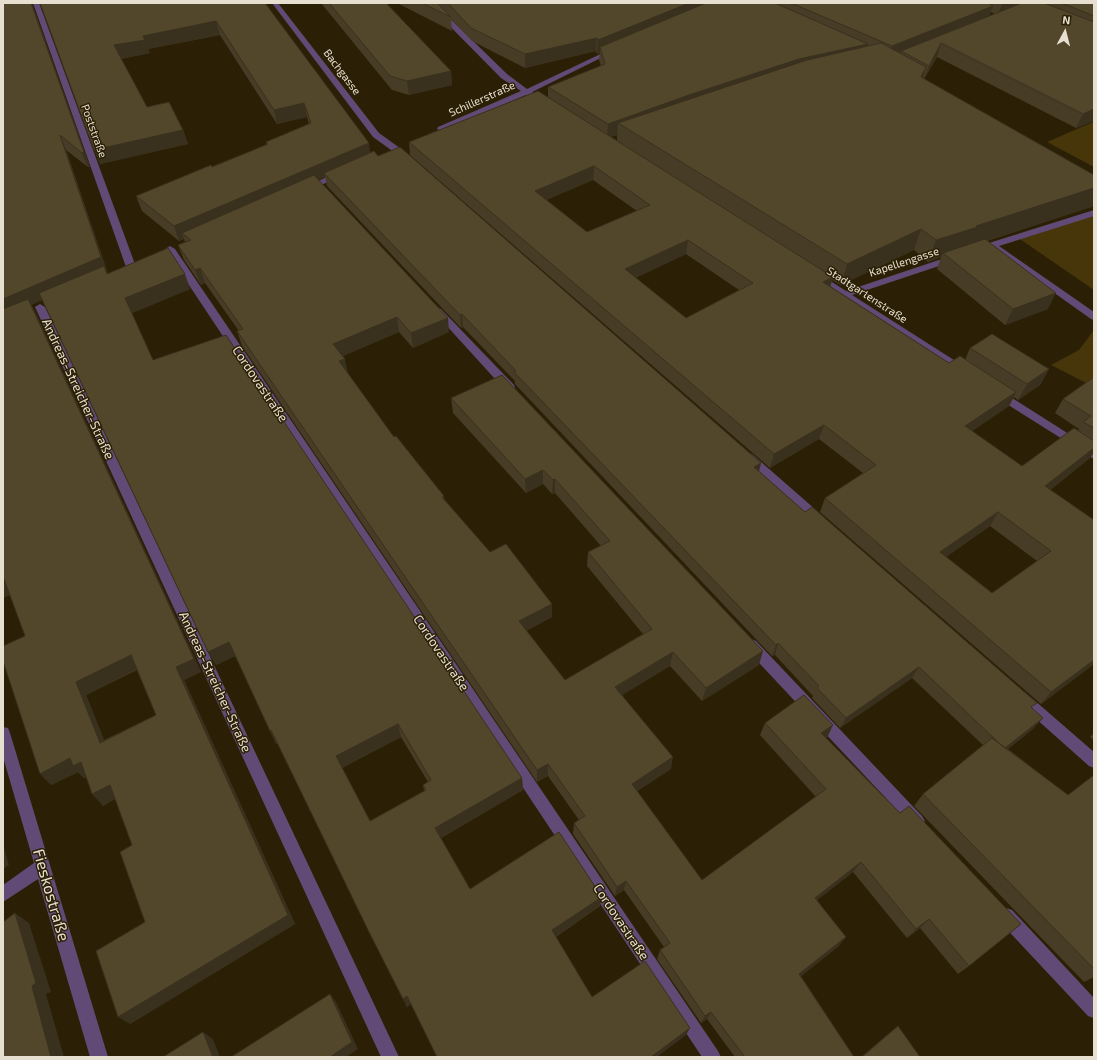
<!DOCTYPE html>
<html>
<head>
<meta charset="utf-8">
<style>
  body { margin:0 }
  #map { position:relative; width:1097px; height:1060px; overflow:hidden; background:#2b2005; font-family:"Exo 2",sans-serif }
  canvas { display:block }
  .frame { position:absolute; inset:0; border:4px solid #e7e0d0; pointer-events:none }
  .north { position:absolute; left:1045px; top:12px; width:40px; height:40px; -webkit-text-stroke:3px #2b2005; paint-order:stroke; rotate:7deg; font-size:11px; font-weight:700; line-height:16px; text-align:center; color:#e7e0d0 }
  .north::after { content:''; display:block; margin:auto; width:14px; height:18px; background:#e7e0d0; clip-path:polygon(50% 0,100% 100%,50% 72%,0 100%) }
</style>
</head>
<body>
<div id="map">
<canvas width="1097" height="1060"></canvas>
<div class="frame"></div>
<div class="north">N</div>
</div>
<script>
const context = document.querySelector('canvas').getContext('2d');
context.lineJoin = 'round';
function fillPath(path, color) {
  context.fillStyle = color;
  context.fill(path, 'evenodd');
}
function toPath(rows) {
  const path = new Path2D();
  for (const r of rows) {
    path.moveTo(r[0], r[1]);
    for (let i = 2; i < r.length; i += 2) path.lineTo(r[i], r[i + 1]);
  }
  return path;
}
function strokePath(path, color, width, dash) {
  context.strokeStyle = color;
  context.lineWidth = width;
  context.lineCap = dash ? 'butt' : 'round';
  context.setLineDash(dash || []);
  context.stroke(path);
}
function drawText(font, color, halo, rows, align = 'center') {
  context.font = font + ' "Exo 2",sans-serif';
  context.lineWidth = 3;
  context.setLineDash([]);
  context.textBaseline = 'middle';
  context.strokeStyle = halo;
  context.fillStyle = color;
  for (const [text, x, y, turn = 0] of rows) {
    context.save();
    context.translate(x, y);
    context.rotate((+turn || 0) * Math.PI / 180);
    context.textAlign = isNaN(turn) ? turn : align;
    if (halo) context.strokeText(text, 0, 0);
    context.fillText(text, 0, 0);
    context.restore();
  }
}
fillPath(toPath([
  [1094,122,1094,167,1047,142,1091,123],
  [1094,213,1094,290,1017,237],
  [1094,330,1094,387,1051,365,1079,350]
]), '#47360a');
fillPath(toPath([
  [33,3,39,3,136,267,134,269,131,270,126,267,33,3],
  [272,3,278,3,379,133,411,156,411,160,405,160,373,137,272,3],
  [427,3,434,3,507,74,527,89,611,49,617,50,532,92,545,101,545,105,539,105,526,95,441,131,437,129,438,127,521,91,501,78,427,3],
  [337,172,343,172,344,174,309,191,303,191,302,189,337,172],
  [1094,210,1094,216,999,246,1094,312,1094,320,1091,319,991,248,977,253,972,250,974,248,989,243,1094,210],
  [170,246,175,249,718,1051,721,1057,702,1057,165,249,170,246],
  [954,255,957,256,959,258,957,260,852,295,968,369,969,371,968,373,964,374,813,277,818,274,821,275,846,291,954,255],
  [40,304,45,307,399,1057,381,1057,35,307,40,304],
  [438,308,441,309,514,385,515,388,514,391,506,391,435,313,433,311,438,308],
  [998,389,1094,450,1094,459,994,396,993,393,994,390,998,389],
  [748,453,752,454,824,517,826,520,824,523,820,525,816,523,744,460,742,457,744,454,748,453],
  [751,639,756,641,922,816,925,821,922,826,917,828,912,826,746,649,744,645,746,641,751,639],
  [1021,691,1026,693,1094,752,1094,768,1089,766,1016,701,1014,697,1016,693,1021,691],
  [3,727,8,728,10,733,108,1057,90,1057,38,879,3,902,3,885,34,863,3,757,3,727],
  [1006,908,1012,910,1094,998,1094,1018,1088,1016,1000,922,998,916,1000,910,1006,908]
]), '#614b76');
fillPath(toPath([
  [3,3,32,4,90,167,88,167,66,150,107,271,107,272,108,274,190,289,132,313,153,360,522,778,523,790,441,838,470,889,600,906,556,937,592,997,686,1035,411,1004,407,1007,277,743,276,744,270,731,235,656,216,665,208,652,42,300,31,305,36,314,201,672,184,680,295,924,130,1024,145,922,132,845,115,799,103,806,86,777,84,778,78,772,51,785,25,636,10,595,3,598],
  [137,670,156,715,104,740,86,695],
  [401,737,428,782,423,785,424,791,370,821,342,768],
  [40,3,265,3,371,153,378,156,761,463,759,471,805,512,1032,708,1034,728,1008,749,1068,795,1094,775,1094,977,1084,982,914,806,923,794,983,745,912,678,840,728,812,698,813,696,775,655,772,656,515,384,515,381,463,327,461,328,327,186,325,177,318,180,449,332,413,348,399,332,343,356,348,374,394,437,444,496,444,500,490,552,552,617,526,631,565,680,643,634,587,566,588,552,601,546,555,493,552,494,543,484,526,493,453,413,451,398,502,375,759,665,702,701,670,666,622,695,671,769,637,791,702,880,816,797,760,735,765,723,827,738,826,738,969,966,958,974,920,928,907,938,853,872,817,900,839,946,801,976,854,1057,735,1057,707,1019,701,1023,657,959,660,950,664,947,624,890,615,896,573,834,574,823,579,820,548,776,537,782,242,346,237,331,239,331,205,283,201,285,184,260,178,245,185,242,184,239,179,241,142,211,136,196,267,145,266,142,309,124,307,117,277,124,220,35,148,49,150,53,121,59,147,107,183,130,188,144,100,164],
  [321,3,386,3,451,71,452,85,409,95,392,90],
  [397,3,1020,3,1020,4,1022,3,1094,3,1094,121,1076,128,937,57,924,79,1094,206,987,241,1048,309,1005,325,937,269,941,257,928,262,914,250,841,285,832,280,830,286,949,363,965,360,970,348,1049,369,1040,385,1018,400,1014,397,1009,406,972,431,1022,466,1078,431,1079,429,1055,413,1063,399,1094,377,1094,452,1090,458,1050,490,1094,520,1094,664,1041,704,820,512,825,498,863,473,819,439,770,468,410,155,409,142,548,97,548,87,601,66,599,60,600,53,597,54,596,51,525,68,472,41,451,19,452,31],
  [991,12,995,14,989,16],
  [617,135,617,141,611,137],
  [593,180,637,211,587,232,546,200],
  [686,254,739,290,686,318,635,278],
  [990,526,1037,561,992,593,946,557],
  [1094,733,1094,740,1090,737],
  [898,1026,920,1057,861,1057,889,1033]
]), '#473c25');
fillPath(toPath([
  [31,3,32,3,90,167,88,167,82,153],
  [689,3,719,3,600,47,600,53,597,54,598,40],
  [1002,3,1020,3,1018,8,998,15],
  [993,6,988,19,901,51,900,54,888,59,892,46],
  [216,21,220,35,148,49,150,53,119,59,114,45,143,36],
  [597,38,596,51,525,68,525,54],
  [941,43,937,57,924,79,929,66],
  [868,44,864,58,618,123,617,135,607,138,608,124,689,95,799,59],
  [926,67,920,87,921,77],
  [451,71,452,85,409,95,407,81],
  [304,103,307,117,277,124,274,110],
  [1094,109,1094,121,1076,128,1083,114],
  [183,130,188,144,100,164,94,150],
  [60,135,66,150,107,271,107,272,114,290,106,272,31,305,36,314,201,672,184,680,295,924,130,1024,118,1017,288,915,3,317,3,299],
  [369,143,371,157,324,173,325,177,187,237,182,233,184,239,179,241,174,226],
  [594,166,593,180,535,205,535,191],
  [1094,188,1094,206,970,246,943,253,941,257,928,262,936,240,976,226],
  [921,229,914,250,841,285,847,264],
  [688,240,686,254,623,284,625,269],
  [200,268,205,283,201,285,195,270],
  [185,274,190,289,132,313,125,298],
  [833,277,829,291,823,282],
  [1056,293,1048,309,1005,325,1013,309],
  [462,314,463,327,461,328,460,315],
  [397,317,399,332,336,359,333,344],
  [448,318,449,332,413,348,411,333],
  [345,359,348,374,339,361],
  [1049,369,1040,385,1018,400,1027,384],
  [1016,392,1009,406,959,440,965,426],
  [824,425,819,439,770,468,774,454],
  [1094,448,1094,452,1090,458,1036,500,1045,486],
  [761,463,758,475,754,467],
  [543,470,543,484,526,493,525,479],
  [555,479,555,493,552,494,553,480],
  [998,512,990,526,933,566,940,552],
  [4,579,15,593,3,598,3,580],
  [552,604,552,617,519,634,519,621],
  [229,642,236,656,216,665,208,652],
  [778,643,775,655,772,656,776,645],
  [763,651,759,665,702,701,706,688],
  [673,652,670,666,614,700,615,687],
  [131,655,139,668,86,695,110,755,100,743,76,682],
  [1094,660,1094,664,1041,704,1051,692],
  [919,667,912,678,840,728,846,718],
  [1043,718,1034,728,996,758,1005,748],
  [398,724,401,737,341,768,336,756],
  [833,725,827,738,815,745,821,733],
  [271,730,277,743,276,744,270,731],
  [673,757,671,769,630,796,632,784],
  [70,758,81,762,92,774,84,778,78,772,51,785,40,774],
  [548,764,548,776,537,782,537,770],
  [522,778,523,790,438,839,435,828],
  [110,785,120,796,103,806,92,794],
  [3,844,9,865,3,869],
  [861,862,853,872,808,907,815,898],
  [626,881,624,890,615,896,617,887],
  [602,897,600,906,552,939,552,930],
  [15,913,29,923,51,992,46,994,64,1057,51,1057,32,986],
  [929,919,920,928,907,938,916,929],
  [846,937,839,946,793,982,799,974],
  [330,994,336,1002,358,1049,346,1057,330,1057],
  [407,996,411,1004,407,1007,403,999],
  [711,1012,707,1019,701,1023,705,1016],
  [690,1028,686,1035,657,1057,651,1057],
  [203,1032,213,1039,220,1057,213,1057]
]), '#39311e');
const building = toPath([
  [3,3,31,3,84,152,82,153,60,135,101,257,3,299,3,3],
  [40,3,265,3,369,143,174,226,136,196,211,165,212,167,268,144,266,142,311,123,304,103,274,110,216,21,143,36,145,40,114,45,147,107,169,102,183,130,94,150,40,3],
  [329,3,386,3,451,71,407,81,390,76,329,3],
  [422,3,437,3,451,17,422,3],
  [448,3,689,3,598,40,597,38,525,54,471,28,448,3],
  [706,3,775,3,868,44,799,59,689,95,608,124,548,87,605,64,600,47,706,3],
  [791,3,988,3,993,6,892,46,791,3],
  [1022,3,1044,3,1094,22,1094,109,1083,114,941,43,929,66,901,51,1022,3],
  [1062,3,1094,3,1094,16,1062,3],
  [881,43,926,67,921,77,1094,175,1094,188,976,226,978,227,936,240,921,229,847,264,618,123,807,60,881,43],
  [538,91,833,277,823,282,949,363,960,356,1016,392,965,426,1022,466,1074,428,1094,441,1094,448,1045,486,1094,520,1094,660,1051,692,825,498,876,465,824,425,774,454,409,142,538,91],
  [594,166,650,205,587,232,535,191,594,166],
  [688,240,753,283,686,318,625,269,688,240],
  [998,512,1051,551,992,593,940,552,998,512],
  [400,147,761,463,754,467,805,512,812,507,1037,703,1031,707,1043,718,1005,748,1000,744,919,667,846,718,817,688,819,686,778,643,776,645,514,372,516,371,462,314,460,315,324,173,374,151,378,156,400,147],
  [314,175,448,318,411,333,397,317,333,344,345,359,339,361,394,437,396,436,444,496,442,497,490,552,506,544,552,604,519,621,565,680,652,629,588,552,610,541,555,479,553,480,543,470,525,479,451,398,502,375,763,651,706,688,673,652,615,687,673,757,632,784,702,880,826,789,765,723,804,695,833,725,821,733,900,813,909,806,1021,924,969,966,929,919,916,929,861,862,815,898,846,937,799,974,854,1057,745,1057,711,1012,705,1016,660,950,670,943,626,881,617,887,574,823,585,816,548,764,537,770,237,331,243,329,200,268,195,270,178,245,191,240,182,233,314,175],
  [985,239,1056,293,1013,309,943,253,985,239],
  [168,248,185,274,125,298,153,360,226,335,522,778,435,828,470,889,559,832,602,897,552,930,592,997,645,961,690,1028,651,1057,437,1057,407,996,403,999,370,934,271,730,270,731,229,642,208,652,39,293,104,266,107,274,168,248],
  [398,724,431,780,423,785,426,790,370,821,336,756,398,724],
  [28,299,194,659,176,667,288,915,118,1017,96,951,145,922,120,852,132,845,110,785,92,794,81,762,73,766,70,758,40,774,3,661,3,646,25,636,4,579,3,580,3,309,28,299],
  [131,655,156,715,100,743,76,682,131,655],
  [992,334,1049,369,1027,384,970,348,992,334],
  [1094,377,1094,428,1083,422,1091,416,1063,399,1094,377],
  [992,738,1068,795,1094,775,1094,969,923,794,992,738],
  [15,913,36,983,32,986,51,1057,3,1057,3,922,15,913],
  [330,994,352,1042,330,1057,231,1057,330,994],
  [898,1026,920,1057,862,1057,898,1026],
  [203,1032,213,1057,163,1057,203,1032]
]);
fillPath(building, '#52462b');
strokePath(building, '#39311e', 1);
drawText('11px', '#e7e0d0', '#2b2005', [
  ["Bachgasse",342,72,53],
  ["Schillerstraße",482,99,-24],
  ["Poststraße",94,131,70],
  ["Kapellengasse",904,262,-18],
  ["Stadtgartenstraße",867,295,33]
]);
drawText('13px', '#e7e0d0', '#2b2005', [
  ["Cordovastraße",260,384,56],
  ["Andreas-Streicher-Straße",78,389,65],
  ["Cordovastraße",441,653,56],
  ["Andreas-Streicher-Straße",215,682,65],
  ["Cordovastraße",621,922,56]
]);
drawText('16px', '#e7e0d0', '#2b2005', [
  ["Fieskostraße",51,895,74]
]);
</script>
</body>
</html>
